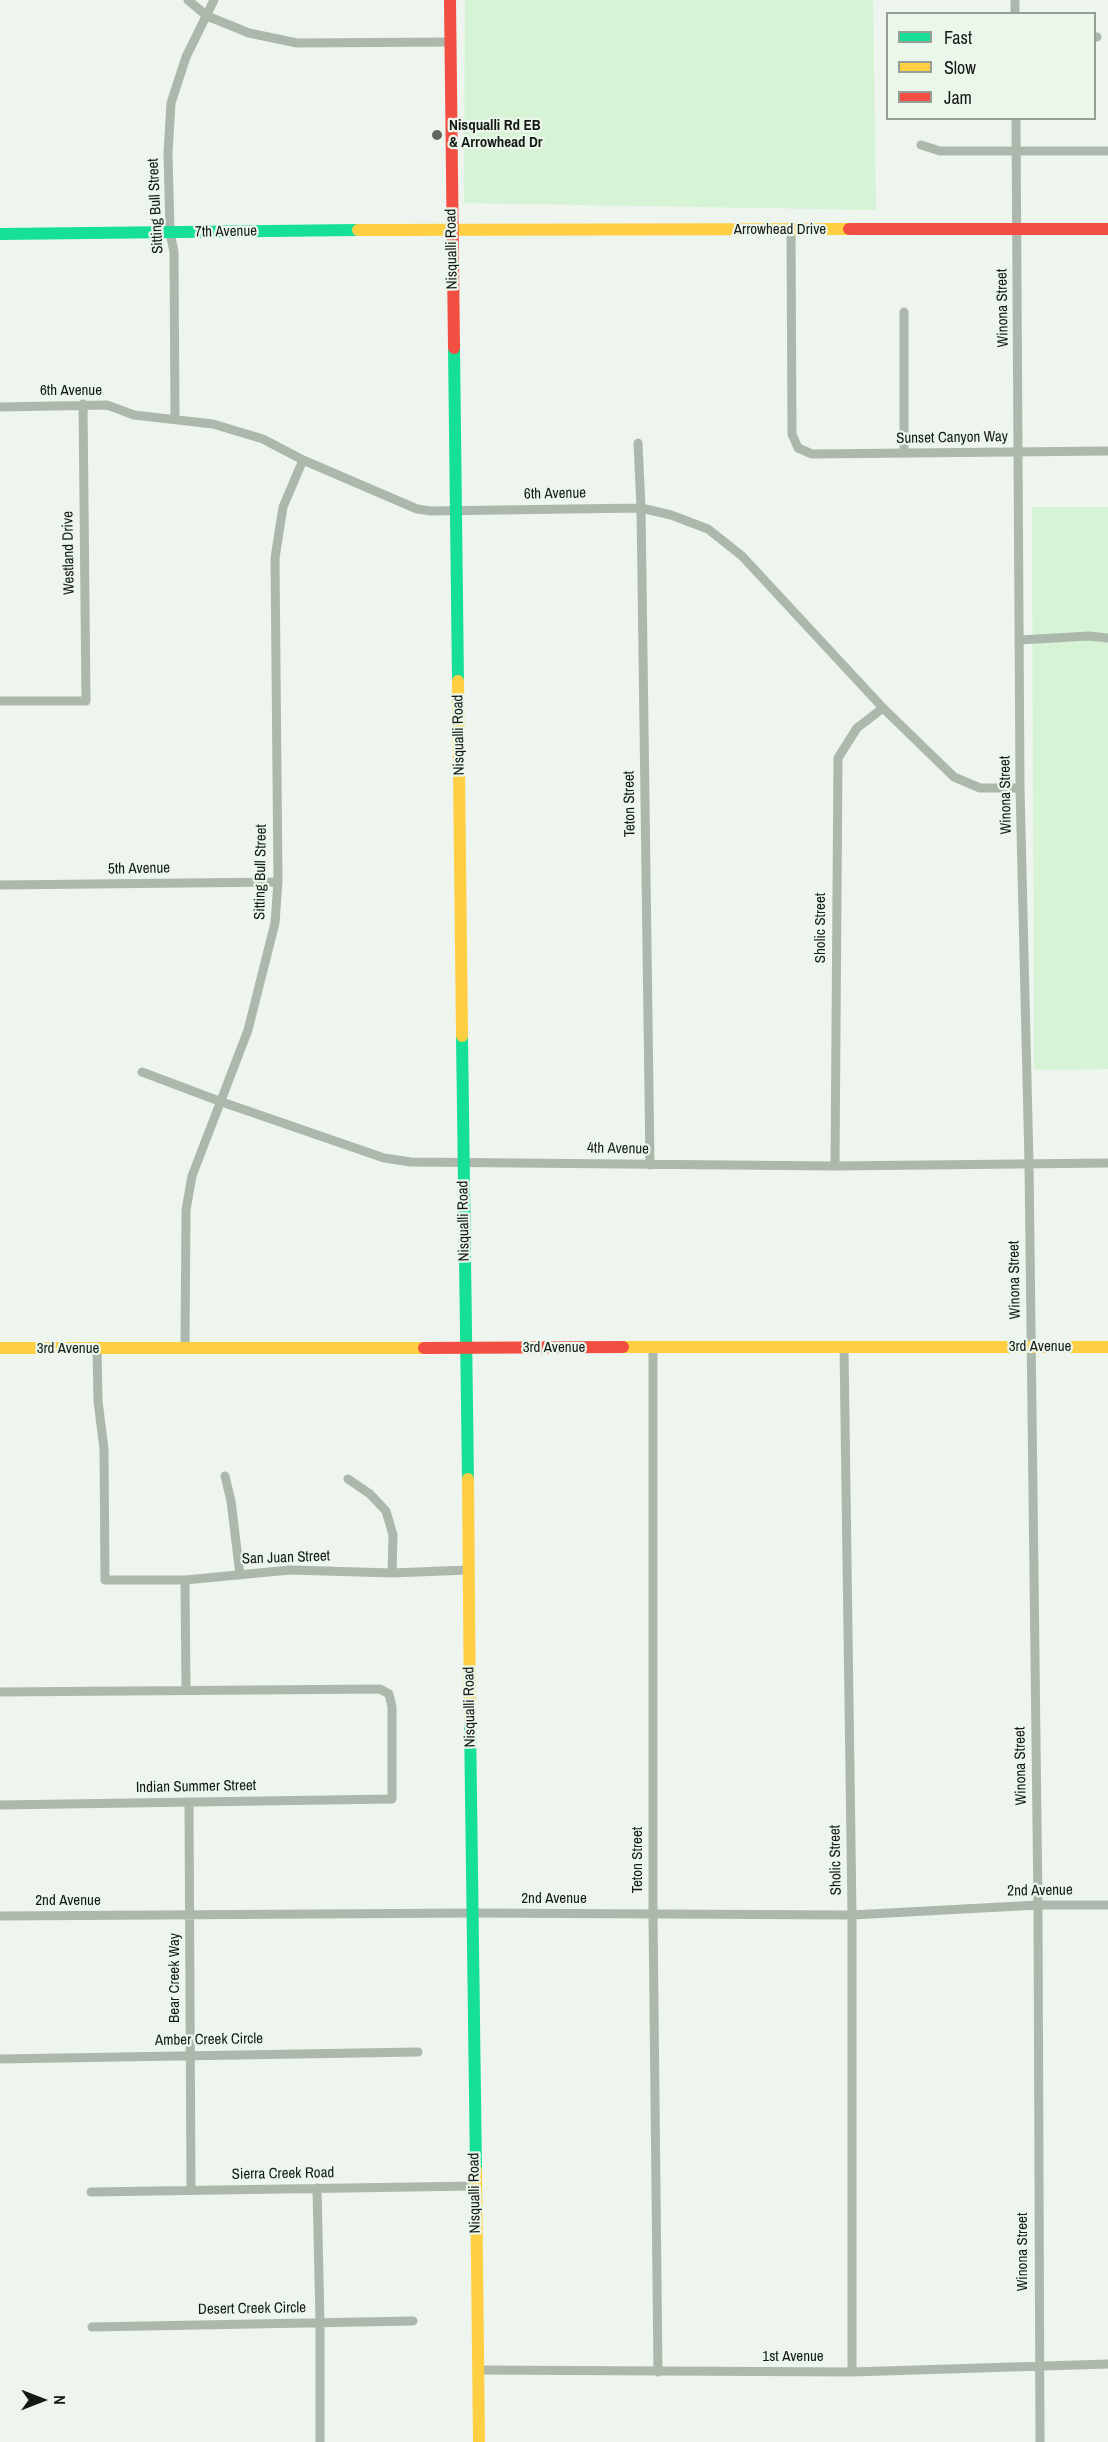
<!DOCTYPE html>
<html>
<head>
<meta charset="utf-8">
<style>
  body { margin:0 }
  #map { position:relative; width:1108px; height:2442px; overflow:hidden; background:#eef4ee; font-family:"Archivo Narrow",sans-serif }
  canvas { display:block }
  .legend { position:absolute; left:886px; top:12px; width:210px; height:108px; box-sizing:border-box; background:#ecf7eb; border:2px solid #969f96; margin:0; padding:8px 10px; list-style:none; font-size:18px; color:#161a16 }
  .legend li { display:flex; align-items:center; gap:12px; height:30px }
  .legend b { width:30px; border:2px solid #969f96 }
  .north { position:absolute; left:12px; top:2370px; width:60px; height:60px; -webkit-text-stroke:4px #ecf7eb; paint-order:stroke; rotate:90deg; font-size:16px; font-weight:700; line-height:24px; text-align:center; color:#161a16 }
  .north::after { content:''; display:block; margin:auto; width:21px; height:27px; background:#161a16; clip-path:polygon(50% 0,100% 100%,50% 72%,0 100%) }
</style>
</head>
<body>
<div id="map">
<canvas width="1108" height="2442"></canvas>
<ul class="legend">
<li><b style="height:8px;background:#16e098"></b>Fast</li>
<li><b style="height:8px;background:#ffcf43"></b>Slow</li>
<li><b style="height:8px;background:#f24e42"></b>Jam</li>
</ul>
<div class="north">N</div>
</div>
<script>
const context = document.querySelector('canvas').getContext('2d');
context.lineJoin = 'round';
function fillPath(path, color) {
  context.fillStyle = color;
  context.fill(path, 'evenodd');
}
function toPath(rows) {
  const path = new Path2D();
  for (const r of rows) {
    path.moveTo(r[0], r[1]);
    for (let i = 2; i < r.length; i += 2) path.lineTo(r[i], r[i + 1]);
  }
  return path;
}
function strokePath(path, color, width, dash) {
  context.strokeStyle = color;
  context.lineWidth = width;
  context.lineCap = dash ? 'butt' : 'round';
  context.setLineDash(dash || []);
  context.stroke(path);
}
function drawText(font, color, halo, rows, align = 'center') {
  context.font = font + ' "Archivo Narrow",sans-serif';
  context.lineWidth = 4.5;
  context.setLineDash([]);
  context.textBaseline = 'middle';
  context.strokeStyle = halo;
  context.fillStyle = color;
  for (const [text, x, y, turn = 0] of rows) {
    context.save();
    context.translate(x, y);
    context.rotate((+turn || 0) * Math.PI / 180);
    context.textAlign = isNaN(turn) ? turn : align;
    if (halo) context.strokeText(text, 0, 0);
    context.fillText(text, 0, 0);
    context.restore();
  }
}
fillPath(toPath([
  [465,0,873,0,876,210,464,203],
  [1032,507,1108,507,1108,1069,1034,1070]
]), '#d7f3d6');
strokePath(toPath([
  [188,0,207,16,249,33,297,43,451,42],
  [1015,0,1015,14],
  [1094,37,1097,37],
  [1016,118,1020,788,1029,1163,1038,1905,1040,2442],
  [921,145,940,151,1108,151],
  [791,230,792,434,798,448,812,454,1108,451],
  [904,312,904,453],
  [0,407,107,405,134,415,213,424,263,439,303,460,417,509,431,511,641,508,671,515,708,529,742,556,883,708,954,777,980,788,1020,788],
  [175,419,174,252,170,232,168,153,171,103,186,57,214,0],
  [638,443,641,508,650,1165],
  [1020,640,1089,636,1108,638],
  [0,701,86,701,83,404],
  [0,885,278,882],
  [142,1072,219,1101,384,1158,411,1162,835,1166,1108,1163],
  [835,1166,838,758,857,728,883,708],
  [185,1347,186,1210,192,1176,248,1030,275,923,278,882,275,558,283,507,303,460],
  [844,1347,852,1915,852,2372],
  [653,1348,653,1915,658,2372],
  [97,1349,98,1401,104,1449,105,1580,185,1580,290,1570,392,1573,468,1570],
  [225,1476,231,1501,240,1575],
  [348,1479,370,1494,386,1511,393,1535,392,1573],
  [185,1580,186,1690],
  [0,1692,380,1689,389,1694,392,1707,392,1799,0,1805],
  [189,1802,191,2190],
  [0,1916,473,1913,852,1915,1038,1905,1108,1905],
  [0,2059,418,2052],
  [317,2188,320,2323,320,2442],
  [91,2192,475,2186],
  [92,2327,413,2321],
  [477,2370,852,2372,1108,2364]
]), '#adb8ad', 9);
strokePath(toPath([
  [0,234,358,230],
  [454,348,458,681],
  [462,1036,468,1479],
  [470,1720,476,2170]
]), '#16e098', 12);
strokePath(toPath([
  [358,230,849,229],
  [458,681,462,1036],
  [623,1347,1108,1347],
  [0,1348,424,1348],
  [468,1479,470,1720],
  [476,2170,479,2442]
]), '#ffcf43', 12);
strokePath(toPath([
  [450,0,454,348],
  [849,229,1108,229],
  [424,1348,623,1347]
]), '#f24e42', 12);
for (const [x, y, r, color] of [
  [437,135,6,"#626662"]
]) {
  const dot = new Path2D();
  dot.arc(x, y, r, 0, 2 * Math.PI);
  context.fillStyle = color;
  context.fill(dot);
  strokePath(dot, '#ecf7eb', 2);
}
drawText('bold 15px', '#161a16', '#ecf7eb', [
  ["Nisqualli Rd EB",449,126],
  ["& Arrowhead Dr",449,143]
], 'left');
drawText('15px', '#161a16', '#ecf7eb', [
  ["Sitting Bull Street",156,206,-93],
  ["Arrowhead Drive",780,230],
  ["7th Avenue",226,232,-1],
  ["Nisqualli Road",452,249,-91],
  ["Winona Street",1003,308,-91],
  ["6th Avenue",71,391],
  ["Sunset Canyon Way",952,438,-1],
  ["6th Avenue",555,494,-1],
  ["Westland Drive",69,553,-91],
  ["Nisqualli Road",459,735,-91],
  ["Winona Street",1006,795,-91],
  ["Teton Street",630,804,-91],
  ["5th Avenue",139,869,-1],
  ["Sitting Bull Street",261,872,-89],
  ["Sholic Street",821,928,-90],
  ["4th Avenue",618,1149,1],
  ["Nisqualli Road",464,1221,-91],
  ["Winona Street",1015,1280,-91],
  ["3rd Avenue",1040,1347],
  ["3rd Avenue",554,1348],
  ["3rd Avenue",68,1349],
  ["San Juan Street",286,1558,-2],
  ["Nisqualli Road",470,1707,-91],
  ["Winona Street",1021,1766,-91],
  ["Indian Summer Street",196,1787,-1],
  ["Teton Street",638,1860,-90],
  ["Sholic Street",836,1860,-91],
  ["2nd Avenue",1040,1891,-1],
  ["2nd Avenue",554,1899],
  ["2nd Avenue",68,1901],
  ["Bear Creek Way",175,1978,-90],
  ["Amber Creek Circle",209,2040,-1],
  ["Sierra Creek Road",283,2174,-1],
  ["Nisqualli Road",475,2193,-91],
  ["Winona Street",1023,2252,-90],
  ["Desert Creek Circle",252,2309,-1],
  ["1st Avenue",793,2357]
]);
</script>
</body>
</html>
